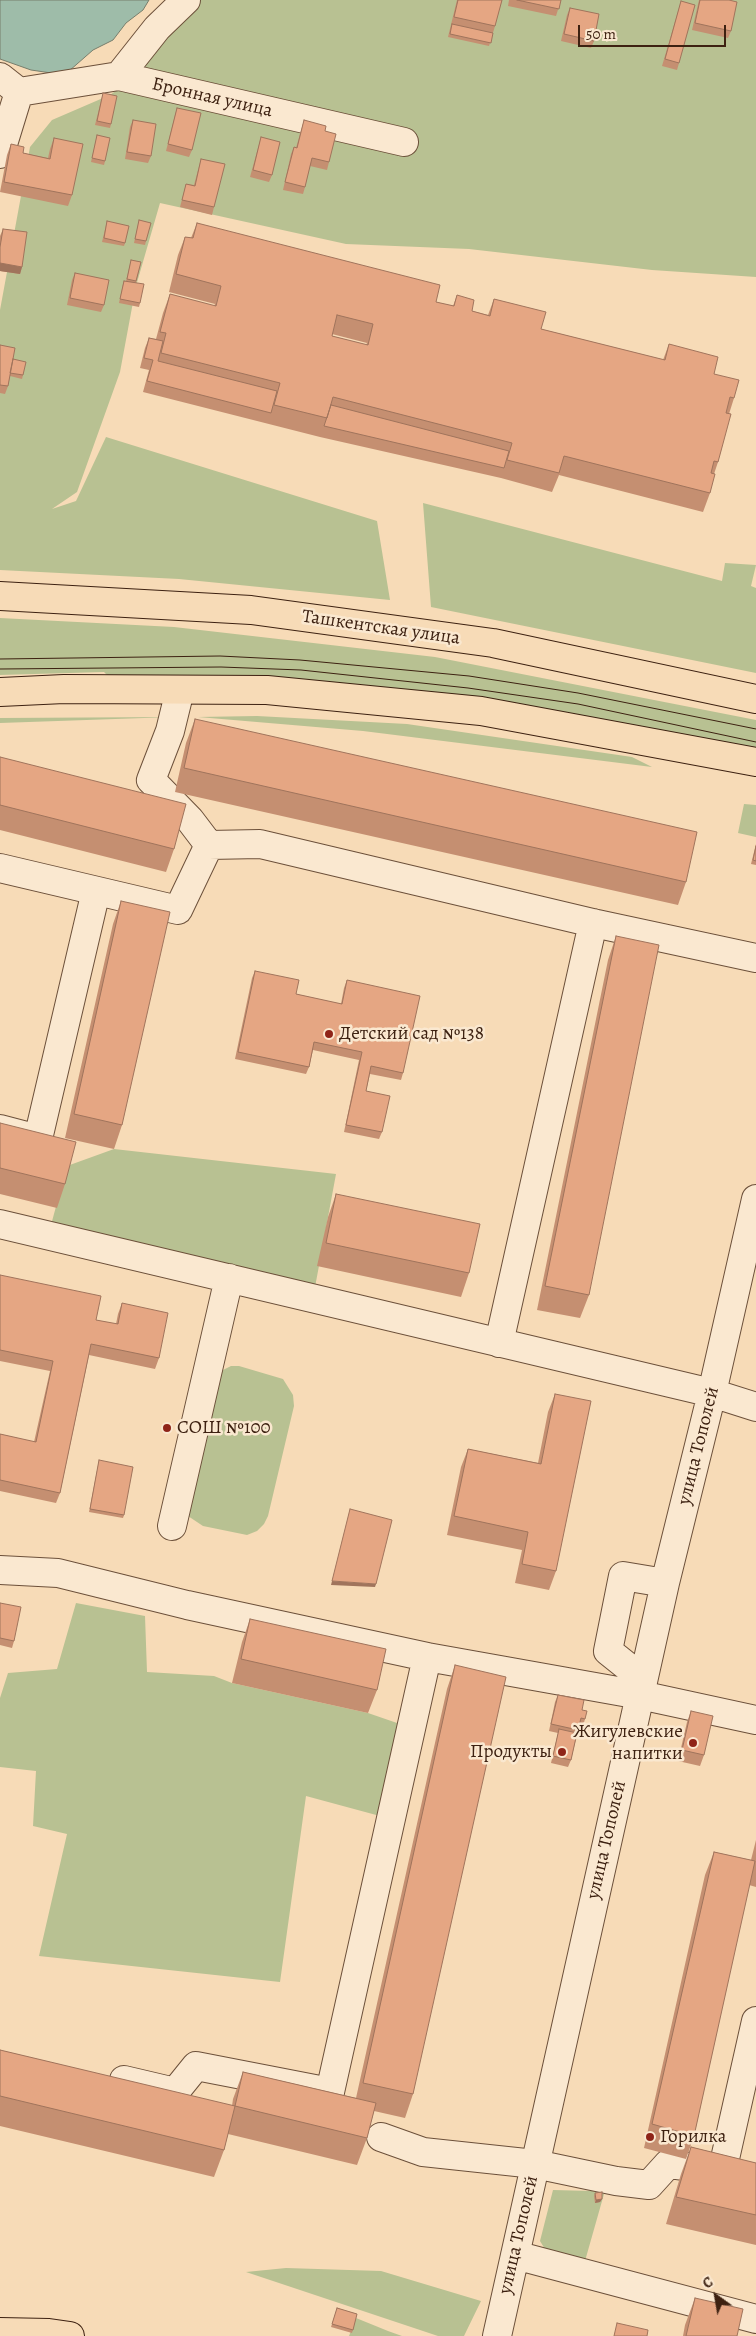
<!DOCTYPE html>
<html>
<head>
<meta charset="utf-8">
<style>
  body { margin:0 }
  #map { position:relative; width:756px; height:2336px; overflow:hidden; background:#f7dbb7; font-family:Alegreya,serif }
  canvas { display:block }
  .north { position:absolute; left:691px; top:2271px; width:50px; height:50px; -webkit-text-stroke:4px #fae8d0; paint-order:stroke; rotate:328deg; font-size:14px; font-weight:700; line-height:20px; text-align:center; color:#3d2111 }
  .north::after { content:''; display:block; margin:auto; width:18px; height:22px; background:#3d2111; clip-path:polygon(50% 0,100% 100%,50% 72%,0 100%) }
  .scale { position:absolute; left:578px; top:25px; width:148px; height:22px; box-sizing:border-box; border:2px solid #3d2111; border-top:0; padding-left:6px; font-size:15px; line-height:18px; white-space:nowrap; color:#3d2111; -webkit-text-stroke:4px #fae8d0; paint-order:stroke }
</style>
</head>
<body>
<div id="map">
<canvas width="756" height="2336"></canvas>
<div class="north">С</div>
<div class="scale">50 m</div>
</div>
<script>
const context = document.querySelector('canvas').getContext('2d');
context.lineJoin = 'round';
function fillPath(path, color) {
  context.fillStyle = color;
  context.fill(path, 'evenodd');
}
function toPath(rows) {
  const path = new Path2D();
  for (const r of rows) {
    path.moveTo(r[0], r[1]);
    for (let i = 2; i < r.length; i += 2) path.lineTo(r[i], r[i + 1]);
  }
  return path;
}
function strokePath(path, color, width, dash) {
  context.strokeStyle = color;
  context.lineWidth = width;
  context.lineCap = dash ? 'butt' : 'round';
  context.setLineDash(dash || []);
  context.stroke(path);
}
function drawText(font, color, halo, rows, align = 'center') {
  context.font = font + ' Alegreya,serif';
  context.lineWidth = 5;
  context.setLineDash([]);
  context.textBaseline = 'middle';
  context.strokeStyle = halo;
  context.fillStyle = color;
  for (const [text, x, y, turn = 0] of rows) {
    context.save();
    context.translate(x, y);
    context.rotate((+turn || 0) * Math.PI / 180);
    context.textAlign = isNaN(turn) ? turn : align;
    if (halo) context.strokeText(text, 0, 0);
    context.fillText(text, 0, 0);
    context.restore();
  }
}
fillPath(toPath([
  [179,0,756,0,756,277,652,270,469,249,346,244,160,203,136,286,120,372,77,492,52,509,76,501,106,437,377,521,390,600,179,579,0,570,0,310,30,147,52,120,110,95,136,76],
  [423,503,722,581,725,563,756,565,751,586,756,588,756,673,431,607],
  [0,618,174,627,435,657,756,720,756,761,563,720,114,682,104,672,0,675],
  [257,716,407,724,632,757,652,767,363,731,198,717],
  [173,717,0,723,0,718],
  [744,804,756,805,756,837,738,833],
  [114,1149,336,1174,313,1298,48,1236,67,1166],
  [231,1366,239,1366,283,1379,293,1395,294,1406,268,1516,264,1524,257,1531,247,1535,203,1526,188,1516,221,1371],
  [76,1603,145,1616,147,1672,214,1676,232,1683,368,1713,397,1723,391,1819,306,1796,280,1982,39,1956,67,1834,33,1826,36,1771,0,1767,0,1698,8,1673,57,1669],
  [553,2190,592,2191,604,2194,585,2261,548,2254,540,2241],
  [286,2268,381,2271,481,2301,464,2336,438,2336,246,2272],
  [356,2318,388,2331,402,2336,349,2336]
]), '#b8c192');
const water = toPath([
  [0,0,149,0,143,10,126,23,113,40,93,50,69,71,58,74,31,70,0,59,0,0]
]);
fillPath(water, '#9ebca9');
strokePath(water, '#777e6c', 1);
const minor = toPath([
  [119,76,157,28,186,0],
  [0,77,19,92],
  [19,92,119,76,404,142],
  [0,154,19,92],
  [180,690,170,731,151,780,190,820,209,845],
  [0,868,178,910,209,845,260,844,593,923,756,958],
  [0,1129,38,1139,96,891],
  [0,1224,712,1393,756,1407],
  [499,1343,593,923],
  [172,1526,229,1278],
  [0,1570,58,1573,187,1605,427,1657,640,1695,756,1720],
  [643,1679,608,1651,623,1576,665,1583],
  [756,2021,722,2172,756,2179],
  [124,2080,175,2092,196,2066,330,2092,427,1657],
  [381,2137,423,2152,535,2164,616,2181,649,2185,668,2164,720,2171],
  [515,2255,756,2319],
  [497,2336,665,1583,712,1393,756,1199]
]);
const major = toPath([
  [0,596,251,610,493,643,756,699],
  [0,692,64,689,267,690,481,711,756,762],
  [0,2332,49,2333,70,2336]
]);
strokePath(minor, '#6c503a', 30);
strokePath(major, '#3d2111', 30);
strokePath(minor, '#fae8d0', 28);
strokePath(major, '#f7dbb7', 28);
strokePath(toPath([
  [0,659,220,656,300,660,469,676,578,693,756,729],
  [0,669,221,667,301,670,468,688,578,704,756,742]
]), '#3d2111', 1);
fillPath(toPath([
  [457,0,502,0,495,26,489,46,448,37],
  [509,0,561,0,556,16,508,6],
  [699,0,729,0,731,31,728,38,692,30],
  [681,1,679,63,677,70,662,66],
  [570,8,594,41,591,48,561,41,567,15],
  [103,93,111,124,110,128,95,125],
  [177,108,192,150,189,157,166,151,175,115],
  [133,120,151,156,148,163,125,159,130,127],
  [304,120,325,131,329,162,327,170,310,166,305,187,303,194,283,190,291,154,294,147,296,148],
  [97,135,105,161,104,165,91,162],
  [261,137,272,175,269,182,250,177],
  [54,138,72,195,68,206,0,192,7,155,11,144,23,153,48,158,50,149],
  [201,159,214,207,212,215,180,207,186,184,194,185],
  [139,220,146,241,145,245,134,243],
  [107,221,125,243,124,246,102,242],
  [197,223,436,302,453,306,457,295,472,311,488,315,494,299,541,329,663,360,669,344,714,374,734,398,729,414,718,462,714,474,710,493,703,512,559,475,552,492,501,478,320,437,143,392,149,370,140,368,145,348,149,338,156,339,163,313,170,294,214,306,215,304,169,292,178,255,185,237,191,238],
  [332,334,367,343,366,345,332,336],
  [3,229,22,267,20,274,0,271,0,236],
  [131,260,141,262,136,283,140,303,139,307,119,303,123,284,124,281,126,281],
  [75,273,104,305,101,312,67,305,72,280],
  [0,345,13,359,23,375,22,379,10,376,8,386,5,394,0,393],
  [195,719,686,882,678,905,175,792,186,743],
  [0,757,174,849,166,872,0,830],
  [756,844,756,865,751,864],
  [121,901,122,1125,114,1149,65,1138,113,924],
  [616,936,589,1295,580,1318,537,1310,608,960],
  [255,971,296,994,341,1004,344,988,347,980,403,1073,401,1080,370,1074,366,1091,382,1132,379,1139,344,1132,359,1060,313,1050,309,1067,306,1074,235,1059,252,978],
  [0,1123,65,1184,57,1208,0,1194],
  [336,1194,469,1273,461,1297,317,1266,328,1217],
  [0,1275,96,1320,116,1324,118,1314,122,1303,159,1358,155,1369,89,1355,60,1493,56,1503,0,1491,0,1434,34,1442,50,1371,0,1361],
  [555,1394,556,1571,549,1590,515,1583,522,1550,447,1535,461,1467,468,1449,538,1463,548,1412],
  [99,1460,124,1515,123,1518,89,1512],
  [0,1603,14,1641,12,1648,0,1645],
  [250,1619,377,1690,368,1713,232,1683,242,1642],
  [455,1665,413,2094,405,2118,374,2111,367,2138,357,2165,228,2134,224,2150,214,2177,0,2126,0,2050,232,2106,233,2099,243,2072,356,2098,447,1689],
  [558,1695,582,1710,585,1719,583,1726,579,1726,571,1760,568,1767,551,1763,558,1733,549,1731,555,1702],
  [691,1711,704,1755,700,1766,678,1761,687,1722],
  [756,1840,756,1887,749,1885,694,2136,686,2159,644,2148,705,1875,714,1852,751,1860],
  [691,2147,756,2163,756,2245,666,2224,681,2174],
  [595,2193,602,2199,600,2202,595,2203,594,2196],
  [695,2298,737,2336,683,2336,685,2325],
  [337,2308,357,2314,352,2333,331,2327]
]), '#c58f71');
fillPath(toPath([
  [0,263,22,267,20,274,0,271],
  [332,1581,376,1584,375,1587,331,1585],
  [602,2199,600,2202,595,2203,596,2200]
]), '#a0745c');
const building = toPath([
  [458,0,502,0,495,26,454,17,458,0],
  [517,0,561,0,559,9,517,0],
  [700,0,729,0,737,2,731,31,695,23,700,0],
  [681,1,695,5,679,63,665,59,681,1],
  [570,8,599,14,594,41,564,34,570,8],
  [452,24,493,33,491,43,450,34,452,24],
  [103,93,117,96,111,124,97,121,103,93],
  [177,108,201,113,192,150,168,144,177,108],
  [133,120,156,124,151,156,127,152,133,120],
  [304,120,326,126,325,131,336,134,329,162,312,158,305,187,285,182,294,147,297,148,304,120],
  [97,135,110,138,105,161,92,158,97,135],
  [261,137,280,142,272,175,253,170,261,137],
  [54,138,83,144,72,195,4,182,11,144,24,147,23,153,50,159,54,138],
  [201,159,225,164,214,207,182,200,186,184,195,186,201,159],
  [139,220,151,223,146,241,135,239,139,220],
  [107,221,129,226,125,243,104,238,107,221],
  [197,223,440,285,436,302,454,306,457,295,474,300,472,311,490,316,494,299,546,312,541,329,665,360,669,344,718,357,714,374,739,380,734,398,730,397,726,413,731,414,718,462,714,461,711,473,715,474,710,493,564,456,559,473,507,460,512,443,333,397,327,418,274,405,280,383,161,353,166,333,160,332,170,294,216,306,221,286,176,274,185,237,193,238,197,223],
  [337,315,373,324,368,345,332,336,337,315],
  [3,229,27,232,22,267,0,263,0,247,3,229],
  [131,260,141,262,136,281,127,279,131,260],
  [75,273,109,280,104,305,70,298,75,273],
  [124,281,144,284,140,303,120,299,124,281],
  [149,338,163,341,158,361,277,391,271,413,147,381,153,360,144,358,149,338],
  [0,345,15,348,8,386,0,385,0,345],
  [13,359,26,362,23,375,10,373,13,359],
  [331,405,509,451,504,468,324,426,331,405],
  [195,719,697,832,686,882,184,768,195,719],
  [0,757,186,804,174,849,0,805,0,757],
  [756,846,756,861,753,860,756,846],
  [121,901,170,912,122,1125,74,1114,121,901],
  [616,936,659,945,589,1295,545,1286,616,936],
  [255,971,299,980,296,994,342,1004,347,980,420,996,403,1073,371,1066,366,1091,390,1096,382,1132,346,1125,362,1052,314,1042,309,1067,238,1052,255,971],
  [0,1123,76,1142,65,1184,0,1168,0,1123],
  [336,1194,480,1224,469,1273,326,1243,336,1194],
  [0,1275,101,1296,96,1320,118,1324,122,1303,168,1313,159,1358,91,1344,60,1493,0,1480,0,1434,36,1442,53,1361,0,1350,0,1275],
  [555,1394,591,1401,556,1571,522,1564,528,1532,454,1516,468,1449,541,1464,555,1394],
  [99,1460,133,1467,124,1515,90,1509,99,1460],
  [350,1509,392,1520,376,1584,332,1581,350,1509],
  [0,1603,21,1607,14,1641,0,1638,0,1603],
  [250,1619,386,1649,377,1690,241,1659,250,1619],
  [455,1665,506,1677,413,2094,363,2083,455,1665],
  [558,1695,584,1700,582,1710,587,1711,585,1719,581,1718,578,1730,551,1724,558,1695],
  [691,1711,713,1716,704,1755,682,1750,691,1711],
  [559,1729,577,1733,571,1760,553,1756,559,1729],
  [714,1852,755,1861,694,2136,652,2124,714,1852],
  [0,2050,235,2106,224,2150,0,2096,0,2050],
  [243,2072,376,2103,367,2138,235,2106,243,2072],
  [691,2147,756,2163,756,2215,676,2197,691,2147],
  [602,2192,602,2199,596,2200,595,2193,602,2192],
  [695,2298,743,2309,737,2336,686,2336,695,2298],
  [337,2308,357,2314,353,2330,332,2324,337,2308],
  [617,2323,648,2330,647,2336,614,2336,617,2323]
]);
fillPath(building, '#e5a683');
strokePath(building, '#a0745c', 1);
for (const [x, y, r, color] of [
  [329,1034,5,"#8f2418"],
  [167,1428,5,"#8f2418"],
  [693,1743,5,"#8f2418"],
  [562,1752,5,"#8f2418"],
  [650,2137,5,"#8f2418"]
]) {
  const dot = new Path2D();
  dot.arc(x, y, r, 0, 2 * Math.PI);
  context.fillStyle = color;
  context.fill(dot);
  strokePath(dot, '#fae8d0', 2);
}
drawText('19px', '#3d2111', '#fae8d0', [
  ["Бронная улица",212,98,13],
  ["Ташкентская улица",381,628,8],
  ["улица Тополей",699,1446,-76],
  ["улица Тополей",607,1840,-77],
  ["улица Тополей",519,2235,-77]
]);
drawText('19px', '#3d2111', '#fae8d0', [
  ["Детский сад №138",339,1034],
  ["СОШ №100",177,1428],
  ["Жигулевские",683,1732,"right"],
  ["напитки",683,1754,"right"],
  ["Продукты",552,1752,"right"],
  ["Горилка",660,2137]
], 'left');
</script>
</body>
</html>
